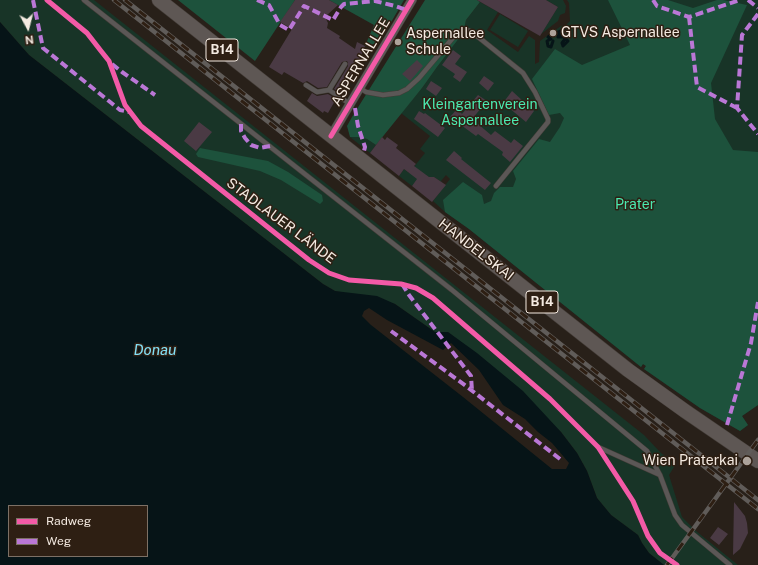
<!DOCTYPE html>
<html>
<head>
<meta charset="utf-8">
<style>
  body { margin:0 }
  #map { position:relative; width:758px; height:565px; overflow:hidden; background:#282019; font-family:"Public Sans",sans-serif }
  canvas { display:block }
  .legend { position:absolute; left:8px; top:505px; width:140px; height:52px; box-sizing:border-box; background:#2e1f13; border:1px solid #7d7065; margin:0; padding:5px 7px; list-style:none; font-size:12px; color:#f4eae1 }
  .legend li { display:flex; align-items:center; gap:8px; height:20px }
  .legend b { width:20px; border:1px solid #7d7065 }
  .north { position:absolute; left:8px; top:8px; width:40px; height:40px; -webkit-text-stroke:3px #2e1f13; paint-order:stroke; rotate:173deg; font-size:11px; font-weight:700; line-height:16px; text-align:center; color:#f4eae1 }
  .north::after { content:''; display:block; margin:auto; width:14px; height:18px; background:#f4eae1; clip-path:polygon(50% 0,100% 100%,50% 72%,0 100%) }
</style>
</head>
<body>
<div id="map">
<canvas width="758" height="565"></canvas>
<ul class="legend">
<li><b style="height:5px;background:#f35aa7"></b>Radweg</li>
<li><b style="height:5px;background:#ba77d6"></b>Weg</li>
</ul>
<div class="north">N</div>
</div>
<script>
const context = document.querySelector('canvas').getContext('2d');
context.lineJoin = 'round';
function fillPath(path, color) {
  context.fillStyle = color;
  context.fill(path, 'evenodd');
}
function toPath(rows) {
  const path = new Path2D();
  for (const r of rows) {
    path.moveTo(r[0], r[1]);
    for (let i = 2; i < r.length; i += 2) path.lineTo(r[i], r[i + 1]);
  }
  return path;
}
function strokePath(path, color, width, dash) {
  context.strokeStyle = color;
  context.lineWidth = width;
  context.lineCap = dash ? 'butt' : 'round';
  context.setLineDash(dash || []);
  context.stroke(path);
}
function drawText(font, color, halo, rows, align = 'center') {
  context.font = font + ' "Public Sans",sans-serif';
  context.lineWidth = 3;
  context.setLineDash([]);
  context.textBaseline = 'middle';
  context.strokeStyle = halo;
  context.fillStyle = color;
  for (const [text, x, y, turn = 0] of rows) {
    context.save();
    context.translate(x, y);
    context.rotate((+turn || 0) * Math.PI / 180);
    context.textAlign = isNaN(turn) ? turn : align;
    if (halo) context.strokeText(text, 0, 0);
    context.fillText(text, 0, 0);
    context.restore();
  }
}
fillPath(toPath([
  [0,0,94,0,644,435,661,453,676,464,669,475,682,517,696,531,738,565,664,565,649,553,642,543,638,535,611,515,597,498,587,471,577,453,561,432,448,332,435,332,395,304,335,291,323,284,29,55,0,22],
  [546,0,563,0,566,6,565,13,560,15,558,21,541,34,558,7],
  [567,0,758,0,758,405,742,416,748,425,740,431,700,408,644,369,646,366,643,364,641,367,469,229,445,212,433,201,450,179,446,175,441,181,443,183,434,177,430,178,423,173,412,186,399,176,404,169,409,173,425,153,420,149,430,136,401,113,422,88,437,67,463,33,466,20,480,2,498,12,487,30,518,52,529,36,535,40,535,64,539,62,540,41,561,26,566,25,570,21,569,3],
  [500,14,528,31,518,47,490,30],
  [350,137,358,137,367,139,376,145,370,153]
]), '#183427');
fillPath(toPath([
  [178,0,295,0,255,61],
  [329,0,404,0,379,43,365,46,374,25],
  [425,0,477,0,480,2,466,20,463,33,437,67,422,88,376,145,367,139,358,137,350,137,347,126,352,117],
  [608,0,668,0,693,8,717,0,723,0,747,5,711,83,715,119,733,150,758,152,758,405,742,416,748,425,740,431,700,408,644,369,646,366,643,364,641,367,469,229,445,212,443,200,463,182,482,195,484,204,491,201,494,193,500,187,513,187,516,179,513,171,539,139,550,142,560,127,564,118,560,113,549,115,532,79,555,49,582,65,630,45],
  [200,148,268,161,288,172,322,195,323,201,320,204,281,180,260,171,198,157,196,154]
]), '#1d523c');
fillPath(toPath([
  [0,22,29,55,323,284,335,291,377,296,395,304,435,332,448,332,477,353,523,391,561,432,577,453,587,471,597,498,611,515,638,535,642,543,649,553,664,565,0,565],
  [369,308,387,320,443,350,451,343,479,370,503,405,525,419,538,432,552,443,569,463,566,469,552,469,463,397,371,325,362,316,364,311],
  [9,506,147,506,147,556,9,556]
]), '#061417');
strokePath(toPath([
  [559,35,560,36,562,35,561,34,559,34,558,37,564,37,568,41,563,46,562,43,565,39],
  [549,36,565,29,560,34],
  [548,37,551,39,547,41,548,46,551,47,553,41]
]), '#061417', 3);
fillPath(toPath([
  [295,0,329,0,338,5,325,17,328,23,327,28,340,36,339,38,355,49,357,42,365,46,358,63,340,93,334,89,348,66,348,63,347,61,342,62,327,87,318,88,307,81,303,83,284,72,282,75,269,67,292,29,280,22],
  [477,0,546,0,558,7,540,36],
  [453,50,461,56,455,64,467,72,460,82,453,77,455,74,442,65],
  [417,60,423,66,410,81,402,74],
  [484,76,494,83,488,91,479,83],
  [431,81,442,88,436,96,426,89],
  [512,91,534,111,526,122,503,103],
  [312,93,317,96,328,94,336,99,328,113,324,111,323,113,307,101],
  [478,95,487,101,472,119,491,135,495,131,511,143,514,139,523,146,510,162,502,155,503,152,478,134,476,136,450,117,457,109,462,114],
  [419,111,424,114,425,113,445,128,438,137,414,119],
  [199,122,212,132,196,151,184,141],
  [382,137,385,140,387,137,398,145,396,148,416,164,414,166,429,177,434,177,446,185,432,202,412,186,417,179,404,169,399,176,370,153],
  [454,151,462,158,461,159,491,183,485,190,446,160],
  [734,502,745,516,747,523,748,533,740,549,733,555],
  [718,527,728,534,719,545,710,538]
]), '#4a3a44');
const service = toPath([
  [84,0,452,290,647,451,660,475,675,515,682,525,730,565],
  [345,64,329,90,350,104],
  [306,85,317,92,329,90],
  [360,88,366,92,383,95,399,93,407,89,419,78,457,33,465,29,472,32,523,73,535,92,548,119,548,122,496,186],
  [598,447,660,475]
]);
const minor = toPath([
  [331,136,412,0]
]);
const primary = toPath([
  [159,0,628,370,685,411,758,461]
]);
strokePath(service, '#433c37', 5.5);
strokePath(minor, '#433c37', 10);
strokePath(primary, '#433c37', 15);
strokePath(service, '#5b5756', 4.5);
strokePath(minor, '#5b5756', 9);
strokePath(primary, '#5e5754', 14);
const rail = toPath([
  [114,0,758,509],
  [125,0,758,500],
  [667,565,758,440]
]);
strokePath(rail, '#605c59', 4.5);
strokePath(rail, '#2e1f13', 3, [9]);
strokePath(toPath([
  [33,0,43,48,120,110,129,112],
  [257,0,269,5,280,25,289,30,304,6,333,20,341,7,344,4,375,1,395,6,406,10],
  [653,0,657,6,689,17,740,0],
  [748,0,758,8],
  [758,14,742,35,737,108,758,134],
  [689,17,697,87,737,108],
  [112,64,122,72,155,95],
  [355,108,358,126,365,147,364,151],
  [241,124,241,131,245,138,251,145,260,148,270,146],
  [402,284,409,295,471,376,472,391],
  [391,331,466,386,560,459],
  [727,425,751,343,758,302]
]), '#ba77d6', 4, [8, 4]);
strokePath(toPath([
  [47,0,87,33,101,51,109,61,125,105,141,126,309,260,329,273,349,280,401,284,416,288,433,298,550,399,598,447,633,501,648,536,660,553,677,565],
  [331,136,412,0]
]), '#f35aa7', 5);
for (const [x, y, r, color] of [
  [553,33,4,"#ada39b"],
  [398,42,4,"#ada39b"],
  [747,461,5,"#ada39b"]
]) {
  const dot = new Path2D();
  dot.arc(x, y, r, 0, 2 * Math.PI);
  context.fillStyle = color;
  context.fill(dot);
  strokePath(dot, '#2e1f13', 1.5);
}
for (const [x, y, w] of [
  [222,50,32],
  [542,302,32]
]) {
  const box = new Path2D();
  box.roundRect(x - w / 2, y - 11, w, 22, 3);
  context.fillStyle = '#2e1f13';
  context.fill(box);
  strokePath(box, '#f4eae1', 1);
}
drawText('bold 13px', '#f4eae1', null, [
  ["B14",222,50],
  ["B14",542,302]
]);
drawText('14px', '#f4eae1', '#2e1f13', [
  ["GTVS Aspernallee",561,33],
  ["Aspernallee",406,34],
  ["Schule",406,50],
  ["Wien Praterkai",738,461,"right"]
], 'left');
drawText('14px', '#f4eae1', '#2e1f13', [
  ["ASPERNALLEE",361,62,-59],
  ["STADLAUER LÄNDE",281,221,37],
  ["HANDELSKAI",476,250,38]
]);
drawText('14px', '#4beab0', '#2e1f13', [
  ["Kleingartenverein",480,105],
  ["Aspernallee",480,121],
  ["Prater",635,205]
]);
drawText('italic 15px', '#83e0f6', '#2e1f13', [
  ["Donau",155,350]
]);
</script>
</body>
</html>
